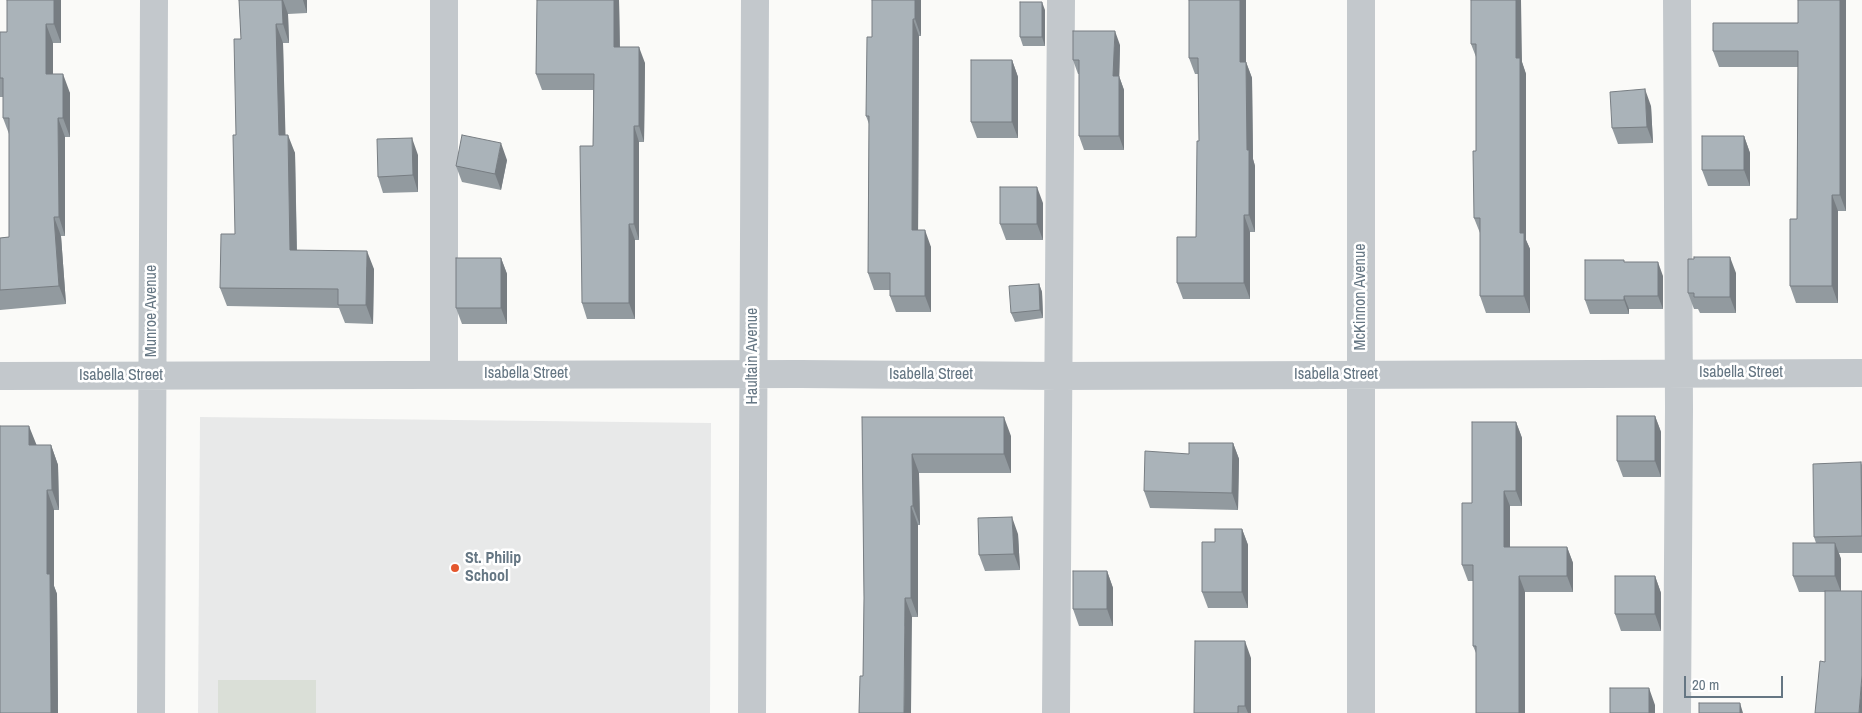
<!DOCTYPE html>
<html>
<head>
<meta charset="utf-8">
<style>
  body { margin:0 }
  #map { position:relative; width:1862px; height:713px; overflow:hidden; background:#fafaf8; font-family:"Archivo Narrow",sans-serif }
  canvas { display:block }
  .scale { position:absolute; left:1684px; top:676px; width:99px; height:22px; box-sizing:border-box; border:2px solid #657683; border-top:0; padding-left:6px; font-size:15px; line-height:18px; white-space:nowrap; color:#657683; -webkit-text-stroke:4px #fff; paint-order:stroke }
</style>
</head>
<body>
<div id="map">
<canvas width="1862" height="713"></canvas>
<div class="scale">20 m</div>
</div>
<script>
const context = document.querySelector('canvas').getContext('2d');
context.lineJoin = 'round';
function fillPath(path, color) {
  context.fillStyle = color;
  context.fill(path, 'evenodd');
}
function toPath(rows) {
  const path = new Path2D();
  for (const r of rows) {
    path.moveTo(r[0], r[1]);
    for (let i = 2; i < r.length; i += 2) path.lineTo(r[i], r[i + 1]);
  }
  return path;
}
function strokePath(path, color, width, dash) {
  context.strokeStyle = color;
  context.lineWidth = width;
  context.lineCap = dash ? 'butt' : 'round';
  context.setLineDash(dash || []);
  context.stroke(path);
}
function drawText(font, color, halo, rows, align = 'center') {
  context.font = font + ' "Archivo Narrow",sans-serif';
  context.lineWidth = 5;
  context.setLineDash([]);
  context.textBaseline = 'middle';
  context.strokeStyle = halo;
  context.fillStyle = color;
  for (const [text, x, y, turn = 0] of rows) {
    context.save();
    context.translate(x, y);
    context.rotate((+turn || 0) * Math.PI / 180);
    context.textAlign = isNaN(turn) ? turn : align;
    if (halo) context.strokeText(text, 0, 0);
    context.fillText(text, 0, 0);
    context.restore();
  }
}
fillPath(toPath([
  [200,417,711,423,710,713,198,713]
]), '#e8e9e9');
fillPath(toPath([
  [218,680,316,680,316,713,218,713]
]), '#dadfd7');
strokePath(toPath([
  [444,0,444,374],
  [0,376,800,374,1059,376,1862,373],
  [151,713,154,0],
  [752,713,755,0],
  [1056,713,1061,0],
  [1361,713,1361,0],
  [1677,713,1679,408,1677,0]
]), '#c3c8cc', 28);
fillPath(toPath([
  [7,0,61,0,61,43,53,43,53,74,70,93,70,137,65,137,65,236,61,236,66,304,0,310,0,238,9,237,9,134,3,118,3,97,0,97,0,32,7,32],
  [239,0,307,0,307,13,288,14,289,43,283,43,285,135,295,153,297,250,374,269,373,324,345,323,339,308,227,306,220,288,235,234,236,135,241,39],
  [537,0,640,0,619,0,620,47,645,63,644,142,639,142,639,240,635,240,635,319,587,319,582,303,593,146,593,90,542,90,536,74],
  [921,0,921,36,919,36,918,230,931,247,931,312,896,312,890,296,890,290,874,290,868,273,869,124,866,116,872,37],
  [1246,0,1246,62,1252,78,1253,159,1255,166,1255,232,1250,232,1250,299,1183,299,1177,283,1196,237,1199,141,1198,74,1195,74,1189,58],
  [1471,0,1522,62,1526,74,1526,240,1530,249,1530,313,1486,313,1480,296,1480,233,1474,218,1476,151,1476,57,1471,44],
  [1846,0,1846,211,1838,211,1838,303,1796,303,1790,286,1797,219,1798,67,1719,67,1713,51,1798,23],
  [1045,10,1045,46,1023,46,1020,37],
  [1120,45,1119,76,1124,90,1124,150,1084,150,1079,136,1079,74,1078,74,1073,60],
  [1012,60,1018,77,1018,138,977,138,971,122],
  [1651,106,1653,143,1618,144,1612,128],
  [1744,136,1750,153,1750,186,1708,186,1702,170],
  [418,155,418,192,383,193,378,177],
  [507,160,501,190,462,182,456,166],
  [1043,203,1043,240,1006,240,1000,224],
  [501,258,507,274,507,324,462,324,456,308],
  [1694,259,1736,273,1736,313,1700,313,1698,309,1694,309,1688,293],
  [1625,262,1663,276,1663,309,1629,309,1629,314,1590,314,1585,300],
  [1039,284,1042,292,1043,318,1015,322,1011,313],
  [1655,416,1661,432,1661,477,1623,477,1617,461],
  [862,417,1011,436,1011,473,919,473,920,525,918,525,918,617,912,617,863,676,864,598],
  [1516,422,1522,438,1522,506,1510,506,1510,547,1567,547,1573,563,1573,592,1525,592,1525,713,1476,653,1473,646,1473,581,1468,581,1462,565],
  [1233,443,1239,459,1238,510,1150,508,1144,491,1189,454],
  [36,445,51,445,58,465,59,510,54,510,54,586,57,594,58,713],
  [1861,462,1862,465,1862,553,1839,553,1841,559,1841,591,1825,592,1799,592,1793,576,1816,543,1814,537],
  [1242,529,1248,545,1248,608,1208,608,1202,592,1215,542],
  [1018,534,1020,570,985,571,979,555],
  [1107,571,1113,588,1113,626,1079,626,1073,609],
  [1655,576,1661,593,1661,631,1621,631,1615,614],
  [1251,658,1251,713,1194,713]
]), '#929a9f');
fillPath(toPath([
  [54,0,61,0,61,43,54,24],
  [282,0,283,0,288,14,289,43,283,24],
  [303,0,307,0,307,13],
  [614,0,619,0,620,63,614,47],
  [915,0,921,0,921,36,915,19],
  [1240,0,1246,0,1246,78,1240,62],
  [1516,0,1521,0,1522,62,1526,74,1526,240,1530,249,1530,313,1524,296,1520,233,1516,58],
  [1840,0,1846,0,1846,211,1840,195],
  [1042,2,1045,10,1045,46,1042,37],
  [913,19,919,36,918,247,912,230],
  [46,24,53,43,53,93,46,74],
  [276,24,283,43,286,153,279,135],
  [1115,31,1120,45,1119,90,1113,76],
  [639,47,645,63,644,142,639,126],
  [1012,60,1018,77,1018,138,1012,122],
  [1246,62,1252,78,1253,159,1255,166,1255,232,1249,215,1247,150],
  [63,74,70,93,70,137,63,118],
  [1119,76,1124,90,1124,150,1119,136],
  [1645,89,1651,106,1653,143,1647,127],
  [58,118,65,137,65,236,59,217],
  [634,126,639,142,639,240,634,224],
  [288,135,295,153,297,268,290,250],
  [1744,136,1750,153,1750,186,1744,170],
  [412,138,418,155,418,192,413,175],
  [501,143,507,160,501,190,495,174],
  [1037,187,1043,203,1043,240,1037,224],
  [1832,195,1838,211,1838,303,1832,286],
  [1244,215,1250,232,1250,299,1244,283],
  [54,217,61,236,66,304,59,286],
  [629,224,635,240,635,319,629,303],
  [925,230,931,247,931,312,925,296],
  [367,251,374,269,373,324,366,305],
  [1730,257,1736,273,1736,313,1730,297],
  [501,258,507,274,507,324,501,308],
  [1658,262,1663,276,1663,309,1658,296],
  [1039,284,1042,292,1043,318,1040,310],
  [1624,296,1629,309,1629,314,1624,300],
  [1655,416,1661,432,1661,477,1655,461],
  [1004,417,1011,436,1011,473,1004,454],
  [1516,422,1522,438,1522,506,1516,491],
  [29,426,37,446,29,445],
  [1233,443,1239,459,1238,510,1232,493],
  [51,445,58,465,59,510,52,490],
  [912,454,919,473,920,525,913,506],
  [47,490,54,510,54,586,57,594,58,713,51,713,47,574],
  [1504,491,1510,506,1510,563,1504,547],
  [911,506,918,525,918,617,911,598],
  [1012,517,1018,534,1020,570,1014,554],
  [1242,529,1248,545,1248,608,1242,592],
  [1835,543,1841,559,1841,592,1835,576],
  [1567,547,1573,563,1573,592,1567,576],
  [1107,571,1113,588,1113,626,1107,609],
  [1519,576,1525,592,1525,713,1519,713],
  [1655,576,1661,593,1661,631,1655,614],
  [905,598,912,617,911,713,904,713],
  [1245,641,1251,658,1251,713,1248,713,1245,706],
  [1862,675,1862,713,1859,713],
  [1649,688,1655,705,1655,713,1649,713],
  [1740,703,1743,713,1740,713]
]), '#777d82');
const building = toPath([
  [7,0,54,0,54,24,46,24,46,74,63,74,63,118,58,118,59,217,54,217,59,286,0,290,0,238,9,237,9,118,3,118,3,78,0,78,0,32,7,32,7,0],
  [239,0,282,0,283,24,276,24,279,135,288,135,290,250,367,251,366,305,338,305,338,289,220,288,221,234,235,234,233,135,236,135,234,39,241,39,239,0],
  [537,0,614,0,614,47,639,47,639,126,634,126,634,224,629,224,629,303,582,303,580,146,593,146,594,74,536,74,537,0],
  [872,0,915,0,915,19,913,19,912,230,925,230,925,296,890,296,890,273,868,273,869,116,866,116,867,37,872,37,872,0],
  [1189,0,1240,0,1240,62,1246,62,1247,150,1249,150,1249,215,1244,215,1244,283,1177,283,1177,237,1196,237,1197,141,1199,141,1198,58,1189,58,1189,0],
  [1471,0,1516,0,1516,58,1520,58,1520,233,1524,233,1524,296,1480,296,1480,218,1474,218,1473,151,1476,151,1476,44,1471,44,1471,0],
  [1798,0,1840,0,1840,195,1832,195,1832,286,1790,286,1790,219,1797,219,1798,51,1713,51,1713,23,1798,23,1798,0],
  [1020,2,1042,2,1042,37,1020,37,1020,2],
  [1073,31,1115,31,1113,76,1119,76,1119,136,1079,136,1079,60,1073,60,1073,31],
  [971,60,1012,60,1012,122,971,122,971,60],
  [1645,89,1647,127,1612,128,1610,92,1645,89],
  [462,135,501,143,495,174,456,166,462,135],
  [1702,136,1744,136,1744,170,1702,170,1702,136],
  [412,138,413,175,378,177,377,139,412,138],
  [1000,187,1037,187,1037,224,1000,224,1000,187],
  [1694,257,1730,257,1730,297,1694,297,1694,293,1688,293,1688,259,1694,259,1694,257],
  [456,258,501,258,501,308,456,308,456,258],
  [1585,260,1624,260,1624,262,1658,262,1658,296,1624,296,1624,300,1585,300,1585,260],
  [1039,284,1040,310,1011,313,1009,286,1039,284],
  [1617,416,1655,416,1655,461,1617,461,1617,416],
  [862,417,1004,417,1004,454,912,454,913,506,911,506,911,598,905,598,904,713,859,713,860,676,863,676,864,598,862,417],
  [1472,422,1516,422,1516,491,1504,491,1504,547,1567,547,1567,576,1519,576,1519,713,1476,713,1476,646,1473,646,1473,565,1462,565,1462,503,1472,503,1472,422],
  [0,426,29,426,29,445,51,445,52,490,47,490,47,574,50,574,51,713,0,713,0,426],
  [1189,443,1233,443,1232,493,1144,491,1145,451,1189,454,1189,443],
  [1861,462,1862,536,1814,537,1813,464,1861,462],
  [1012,517,1014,554,979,555,978,518,1012,517],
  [1215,529,1242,529,1242,592,1202,592,1202,542,1215,542,1215,529],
  [1793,543,1835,543,1835,576,1793,576,1793,543],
  [1073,571,1107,571,1107,609,1073,609,1073,571],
  [1615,576,1655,576,1655,614,1615,614,1615,576],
  [1825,591,1862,591,1862,675,1859,713,1815,713,1820,661,1825,662,1825,591],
  [1195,641,1245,641,1245,706,1238,706,1238,713,1194,713,1195,641],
  [1610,688,1649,688,1649,713,1610,713,1610,688],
  [1699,703,1740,703,1740,713,1699,713,1699,703]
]);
fillPath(building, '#aab3b9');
strokePath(building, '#777d82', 1);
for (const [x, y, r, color] of [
  [455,568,5,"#e4572e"]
]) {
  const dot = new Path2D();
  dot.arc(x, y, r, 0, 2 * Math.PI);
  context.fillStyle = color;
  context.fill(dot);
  strokePath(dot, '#fff', 2);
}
drawText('16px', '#657683', '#fff', [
  ["McKinnon Avenue",1361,297,-90],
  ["Munroe Avenue",152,311,-90],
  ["Haultain Avenue",753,356,-90],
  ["Isabella Street",1741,373],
  ["Isabella Street",526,374],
  ["Isabella Street",931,375],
  ["Isabella Street",1336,375],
  ["Isabella Street",121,376]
]);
drawText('bold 16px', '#657683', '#fff', [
  ["St. Philip",465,559],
  ["School",465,577]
], 'left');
</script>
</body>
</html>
